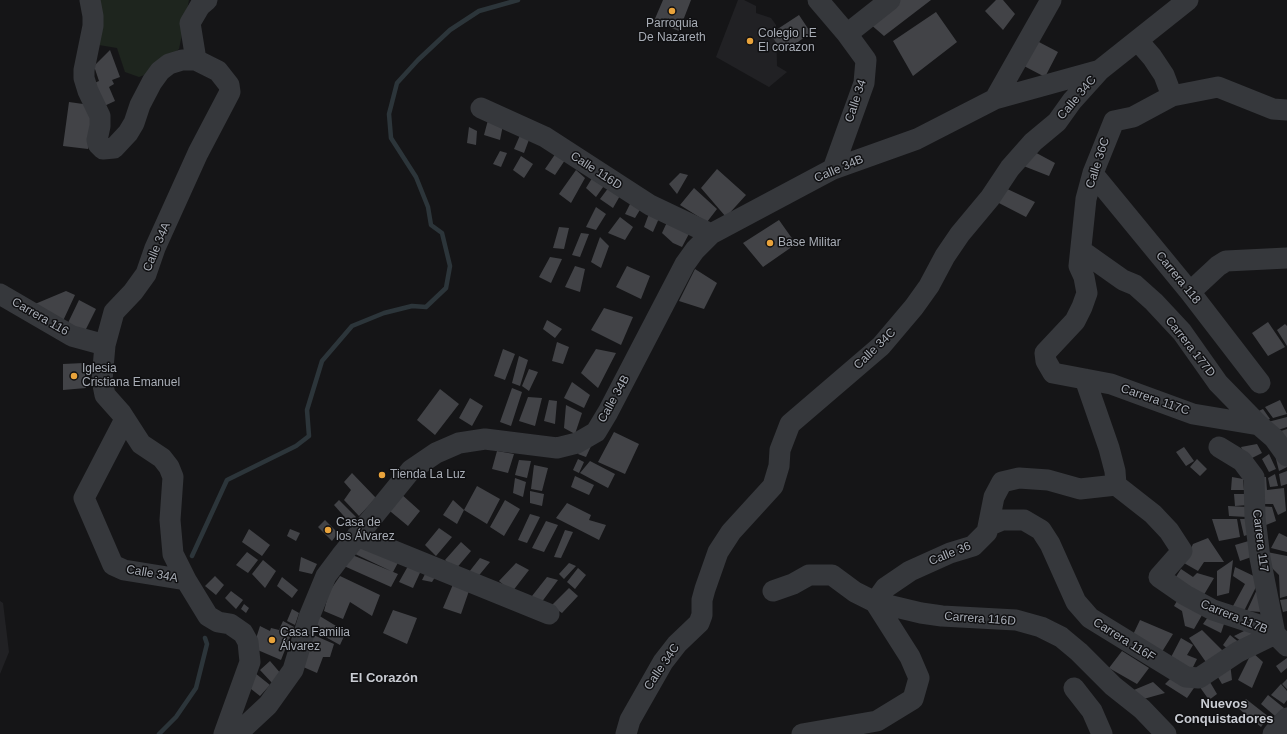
<!DOCTYPE html>
<html>
<head>
<meta charset="utf-8">
<style>
  body { margin:0 }
  canvas { display:block; background:#151517 }
</style>
</head>
<body>
<canvas width="1287" height="734"></canvas>
<script>
const context = document.querySelector('canvas').getContext('2d');
context.lineJoin = 'round';
function fillPath(path, color) {
  context.fillStyle = color;
  context.fill(path, 'evenodd');
}
function toPath(rows) {
  const path = new Path2D();
  for (const r of rows) {
    path.moveTo(r[0], r[1]);
    for (let i = 2; i < r.length; i += 2) path.lineTo(r[i], r[i + 1]);
  }
  return path;
}
function strokePath(path, color, width, dash) {
  context.strokeStyle = color;
  context.lineWidth = width;
  context.lineCap = dash ? 'butt' : 'round';
  context.setLineDash(dash || []);
  context.stroke(path);
}
function drawText(font, color, halo, rows, align = 'center') {
  context.font = font + ' Arial,sans-serif';
  context.lineWidth = 3;
  context.setLineDash([]);
  context.textBaseline = 'middle';
  context.strokeStyle = halo;
  context.fillStyle = color;
  for (const [text, x, y, turn = 0] of rows) {
    context.save();
    context.translate(x, y);
    context.rotate((+turn || 0) * Math.PI / 180);
    context.textAlign = isNaN(turn) ? turn : align;
    if (halo) context.strokeText(text, 0, 0);
    context.fillText(text, 0, 0);
    context.restore();
  }
}
fillPath(toPath([
  [738,0,744,0,756,6,756,13,771,18,776,25,777,66,787,72,769,87,716,57],
  [0,601,3,603,9,652,0,674]
]), '#212124');
fillPath(toPath([
  [98,0,189,0,179,49,147,74,139,77,125,72,117,48,99,45]
]), '#1e251e');
strokePath(toPath([
  [192,556,227,480,296,446,309,436,307,410,322,361,352,326,384,313,412,306,426,307,446,288,450,266,442,233,431,225,428,207,416,177,391,138,389,114,397,83,418,60,450,30,479,11,518,0],
  [159,734,176,717,196,688,207,644,205,638]
]), '#2c353a', 4.5);
fillPath(toPath([
  [663,0,691,0,679,31,654,21],
  [896,0,931,0,884,36,869,23],
  [996,0,1003,0,1015,14,1003,30,985,11],
  [936,12,957,42,913,76,893,41],
  [799,15,811,33,783,52,770,34],
  [1037,41,1058,52,1045,77,1024,66],
  [110,50,120,77,112,80,114,84,109,87,115,101,102,107,92,84,99,81,94,66],
  [69,102,90,105,93,109,88,149,63,146],
  [488,120,503,125,500,140,484,135],
  [469,127,477,131,476,145,467,143],
  [521,133,530,137,524,153,514,149],
  [1029,149,1055,163,1049,176,1021,165],
  [558,150,567,157,555,175,545,169],
  [500,151,507,153,501,167,493,164],
  [521,156,533,164,524,178,513,170],
  [717,169,746,195,726,217,701,188],
  [576,170,585,178,571,203,559,194],
  [680,173,688,175,677,194,669,184],
  [594,175,606,183,596,197,586,188],
  [609,187,621,194,613,208,600,199],
  [1003,187,1035,202,1026,217,995,201],
  [694,188,717,209,707,222,680,205],
  [631,202,641,208,635,218,625,214],
  [596,207,606,214,596,230,586,227],
  [650,211,660,216,653,232,644,227],
  [620,217,633,227,625,240,608,233],
  [668,220,691,230,682,247,673,243,662,233],
  [779,220,796,244,763,267,743,243],
  [559,227,569,228,564,249,553,248],
  [581,233,589,234,580,257,572,255],
  [600,237,609,246,601,268,591,262],
  [550,257,562,259,551,283,539,277],
  [575,266,585,269,580,292,565,287],
  [627,266,650,276,641,299,616,287],
  [695,269,717,283,704,309,679,301],
  [66,291,75,295,62,323,35,304],
  [79,300,96,309,83,335,66,327],
  [604,308,633,317,621,345,591,330],
  [547,320,562,329,555,338,543,329],
  [1268,322,1285,347,1268,356,1252,333],
  [1285,324,1287,326,1287,346,1277,330],
  [557,342,569,347,563,364,552,361],
  [503,349,515,354,505,380,494,376],
  [596,349,616,353,598,388,581,373],
  [519,356,528,360,520,386,512,383],
  [84,363,86,388,63,390,63,364],
  [529,369,538,372,529,391,522,386],
  [572,382,590,395,584,408,564,398],
  [512,388,522,392,511,426,500,422],
  [440,389,459,404,435,435,417,420],
  [528,397,542,398,535,426,519,421],
  [470,398,483,406,472,426,459,418],
  [549,400,557,401,555,424,544,421],
  [1280,400,1287,414,1273,418,1265,407],
  [566,405,582,413,575,434,564,428],
  [1263,409,1270,419,1262,423,1252,414],
  [1287,417,1287,427,1272,432,1264,423],
  [1287,429,1287,445,1275,433],
  [614,432,639,444,625,474,598,462],
  [585,442,593,442,586,457,578,454],
  [1257,444,1262,453,1248,460,1241,447],
  [1184,447,1194,461,1186,466,1176,452],
  [497,451,514,454,508,473,492,469],
  [1269,454,1276,469,1269,472,1262,459],
  [1275,455,1287,464,1287,467,1279,471],
  [578,459,584,462,579,473,573,470],
  [1197,459,1207,469,1200,476,1190,467],
  [519,460,531,461,527,478,515,475],
  [590,461,615,474,608,488,580,473],
  [534,465,548,468,542,491,531,489],
  [1287,471,1287,484,1281,486,1279,474],
  [352,473,376,498,359,516,344,500,351,490,344,482],
  [1275,474,1278,486,1270,487,1268,478],
  [575,476,594,485,589,495,571,487],
  [1232,477,1243,479,1244,490,1231,490],
  [1258,477,1266,477,1267,490,1284,488,1286,511,1278,515,1273,504,1258,504],
  [515,478,526,482,523,497,513,493],
  [477,486,500,499,487,524,464,510],
  [530,491,544,494,542,506,530,503],
  [400,493,420,511,408,526,385,507],
  [1234,494,1250,494,1248,505,1235,506],
  [339,500,356,517,350,523,334,505],
  [453,500,464,510,457,524,443,515],
  [505,500,520,509,504,536,490,527],
  [567,503,591,515,589,520,606,525,599,540,556,518],
  [1228,506,1248,507,1247,517,1229,516],
  [1258,506,1272,507,1276,521,1261,527],
  [530,514,540,517,527,543,518,540],
  [1212,519,1237,519,1240,537,1219,541],
  [1240,519,1251,519,1253,533,1244,536],
  [325,520,338,533,332,541,318,527],
  [546,521,558,525,544,552,532,548],
  [439,528,452,537,436,556,425,545],
  [249,529,270,545,262,556,242,542],
  [290,529,300,533,296,541,287,536],
  [565,530,573,532,561,558,554,557],
  [1279,533,1287,537,1287,552,1271,548],
  [1208,538,1224,562,1204,562,1198,571,1184,563,1193,544],
  [1252,540,1257,555,1240,561,1235,545],
  [358,541,401,557,393,572,353,553],
  [461,542,471,551,455,570,445,560],
  [247,552,258,560,248,573,236,565],
  [1267,552,1287,556,1287,596,1280,598,1279,575,1272,568],
  [350,554,398,574,391,587,344,566],
  [301,557,317,564,312,574,299,571],
  [480,558,490,562,476,579,469,572],
  [412,559,424,564,413,588,399,582],
  [263,560,276,571,265,588,252,574],
  [1233,560,1229,593,1217,596,1217,571],
  [516,563,529,570,512,592,499,581],
  [569,563,576,566,564,579,559,574],
  [1235,567,1260,579,1244,611,1233,606,1245,584,1233,576],
  [578,568,586,575,575,589,567,582],
  [1181,569,1193,577,1197,573,1214,578,1202,598,1174,580],
  [427,570,437,574,432,582,422,580],
  [215,576,224,585,216,595,205,586],
  [340,576,380,595,372,616,350,602,343,619,324,611,329,592],
  [282,577,298,590,292,598,277,586],
  [547,577,558,580,541,603,532,596],
  [454,582,470,588,461,614,443,608],
  [1259,585,1261,612,1247,611],
  [569,588,578,596,562,613,551,606],
  [231,591,243,600,236,609,225,598],
  [1180,596,1205,610,1194,629,1185,626,1182,611,1174,606],
  [1287,599,1287,611,1283,612,1280,600],
  [244,604,249,608,246,613,241,609],
  [292,609,299,613,295,625,287,621],
  [393,610,417,618,407,644,383,633],
  [1210,614,1225,621,1221,633,1203,624],
  [318,615,346,632,340,645,311,629],
  [1140,620,1173,634,1160,655,1130,641],
  [283,621,294,627,281,660,253,648,260,626,270,631,271,628,279,630],
  [1248,629,1261,632,1245,644,1234,636],
  [1202,630,1223,651,1208,665,1189,638],
  [309,633,334,644,330,657,323,657,317,673,301,666],
  [1230,635,1241,644,1231,652,1223,645],
  [1181,638,1193,645,1187,655,1197,659,1191,671,1169,661],
  [1122,651,1149,668,1137,684,1109,668],
  [1252,652,1263,662,1252,688,1238,680],
  [1287,658,1287,668,1281,673,1276,666],
  [270,661,282,675,273,684,260,670],
  [1230,663,1232,680,1222,684,1215,672],
  [255,673,270,685,260,696,246,685],
  [1175,674,1196,685,1187,698,1165,684],
  [1207,677,1217,694,1209,700,1197,683],
  [1287,679,1287,689,1282,684],
  [1153,682,1165,693,1140,700,1129,692],
  [1281,684,1287,691,1287,700,1284,704,1271,695],
  [1268,695,1284,708,1275,716,1261,704],
  [1246,699,1269,717,1261,727,1238,708]
]), '#424347');
strokePath(toPath([
  [90,0,93,16,93,26,84,70,84,78,88,91,100,116,100,126,97,140,98,144,103,149,114,148,128,133,134,123,140,105,152,82,160,71,169,64,182,60,196,60],
  [207,0,200,6,190,23,196,60,218,71,229,85,230,92,198,153,155,248,146,274,133,292,114,312,105,345,102,380,105,395,121,413,141,444,162,458,169,467,173,477,170,520,173,554,186,580,208,616,218,622,230,624,243,633,248,642,250,662,224,734],
  [818,0,847,34,866,60,864,83,833,169],
  [847,34,890,0],
  [1138,41,1152,57,1164,75,1172,96],
  [995,99,1100,70],
  [481,108,545,137,650,205,711,234],
  [1093,174,1190,292,1260,383],
  [1082,251,1123,280,1135,285,1154,302,1182,332,1218,383,1259,425,1274,438,1287,456],
  [1190,292,1218,266,1226,261,1287,258],
  [0,294,72,336,105,345],
  [1085,379,1109,448,1115,471,1116,485],
  [124,421,84,498,113,565,124,570,186,580],
  [1259,425,1193,414,1111,384,1053,373,1046,361,1045,353,1075,321,1082,307,1087,293,1084,277,1079,266,1086,199,1093,173,1114,121,1133,117,1172,96,1218,87,1273,109,1287,110],
  [1219,447,1242,461,1254,477,1255,518,1260,558,1275,634],
  [1116,485,1153,514,1169,531,1182,551,1159,577,1185,595,1213,610,1262,626,1275,634,1287,646],
  [990,525,1002,520,1024,520,1041,530,1050,544,1076,602,1090,618,1186,677,1199,678,1238,652,1275,634],
  [357,536,549,614],
  [773,591,793,584,809,575,832,575,855,592,875,602,885,588,910,571,950,553,973,546,987,532,994,497,1002,482,1019,478,1048,480,1080,489,1116,485],
  [875,602,921,613,942,616,1016,620,1041,627,1061,637,1079,652,1113,686,1142,709,1166,734],
  [1074,688,1092,711,1102,734],
  [237,734,268,705,293,670,309,617,326,576,341,556,411,470,436,453,459,443,485,439,557,448,577,443,596,432,608,412,685,264,695,250,711,234,833,169,917,139,995,99,1051,0],
  [626,734,630,720,663,662,677,644,699,623,702,615,702,600,705,589,718,552,731,532,773,486,779,466,780,450,790,424,881,346,914,307,929,286,945,256,960,234,990,198,1010,168,1033,142,1057,122,1072,101,1100,70,1188,0],
  [802,734,877,721,913,699,919,678,910,657,875,602],
  [1273,734,1287,718]
]), '#36383c', 21);
for (const [x, y, r, color] of [
  [672,11,4,"#e9a33b"],
  [750,41,4,"#e9a33b"],
  [770,243,4,"#e9a33b"],
  [74,376,4,"#e9a33b"],
  [382,475,4,"#e9a33b"],
  [328,530,4,"#e9a33b"],
  [272,640,4,"#e9a33b"]
]) {
  const dot = new Path2D();
  dot.arc(x, y, r, 0, 2 * Math.PI);
  context.fillStyle = color;
  context.fill(dot);
  strokePath(dot, '#101012', 1.5);
}
drawText('12px', '#a8adb6', '#101012', [
  ["Parroquia",672,24,"center"],
  ["De Nazareth",672,38,"center"],
  ["Colegio I.E",758,34],
  ["El corazon",758,48],
  ["Base Militar",778,243],
  ["Iglesia",82,369],
  ["Cristiana Emanuel",82,383],
  ["Tienda La Luz",390,475],
  ["Casa de",336,523],
  ["los Álvarez",336,537],
  ["Casa Familia",280,633],
  ["Álvarez",280,647]
], 'left');
drawText('12px', '#a8adb6', '#101012', [
  ["Calle 34C",1077,98,-50],
  ["Calle 34",856,101,-72],
  ["Calle 36C",1098,163,-72],
  ["Calle 34B",839,169,-23],
  ["Calle 116D",596,171,33],
  ["Calle 34A",157,247,-67],
  ["Carrera 118",1178,278,51],
  ["Carrera 116",40,317,30],
  ["Carrera 177D",1190,347,52],
  ["Calle 34C",875,349,-44],
  ["Calle 34B",614,399,-61],
  ["Carrera 117C",1155,400,19],
  ["Carrera 117",1260,541,83],
  ["Calle 36",950,554,-22],
  ["Calle 34A",152,574,10],
  ["Carrera 117B",1234,617,22],
  ["Carrera 116D",980,619,4],
  ["Carrera 116F",1124,640,32],
  ["Calle 34C",662,667,-56]
]);
drawText('bold 13px', '#c9ccd3', '#101012', [
  ["El Corazón",384,678],
  ["Nuevos",1224,704],
  ["Conquistadores",1224,719]
]);
</script>
</body>
</html>
